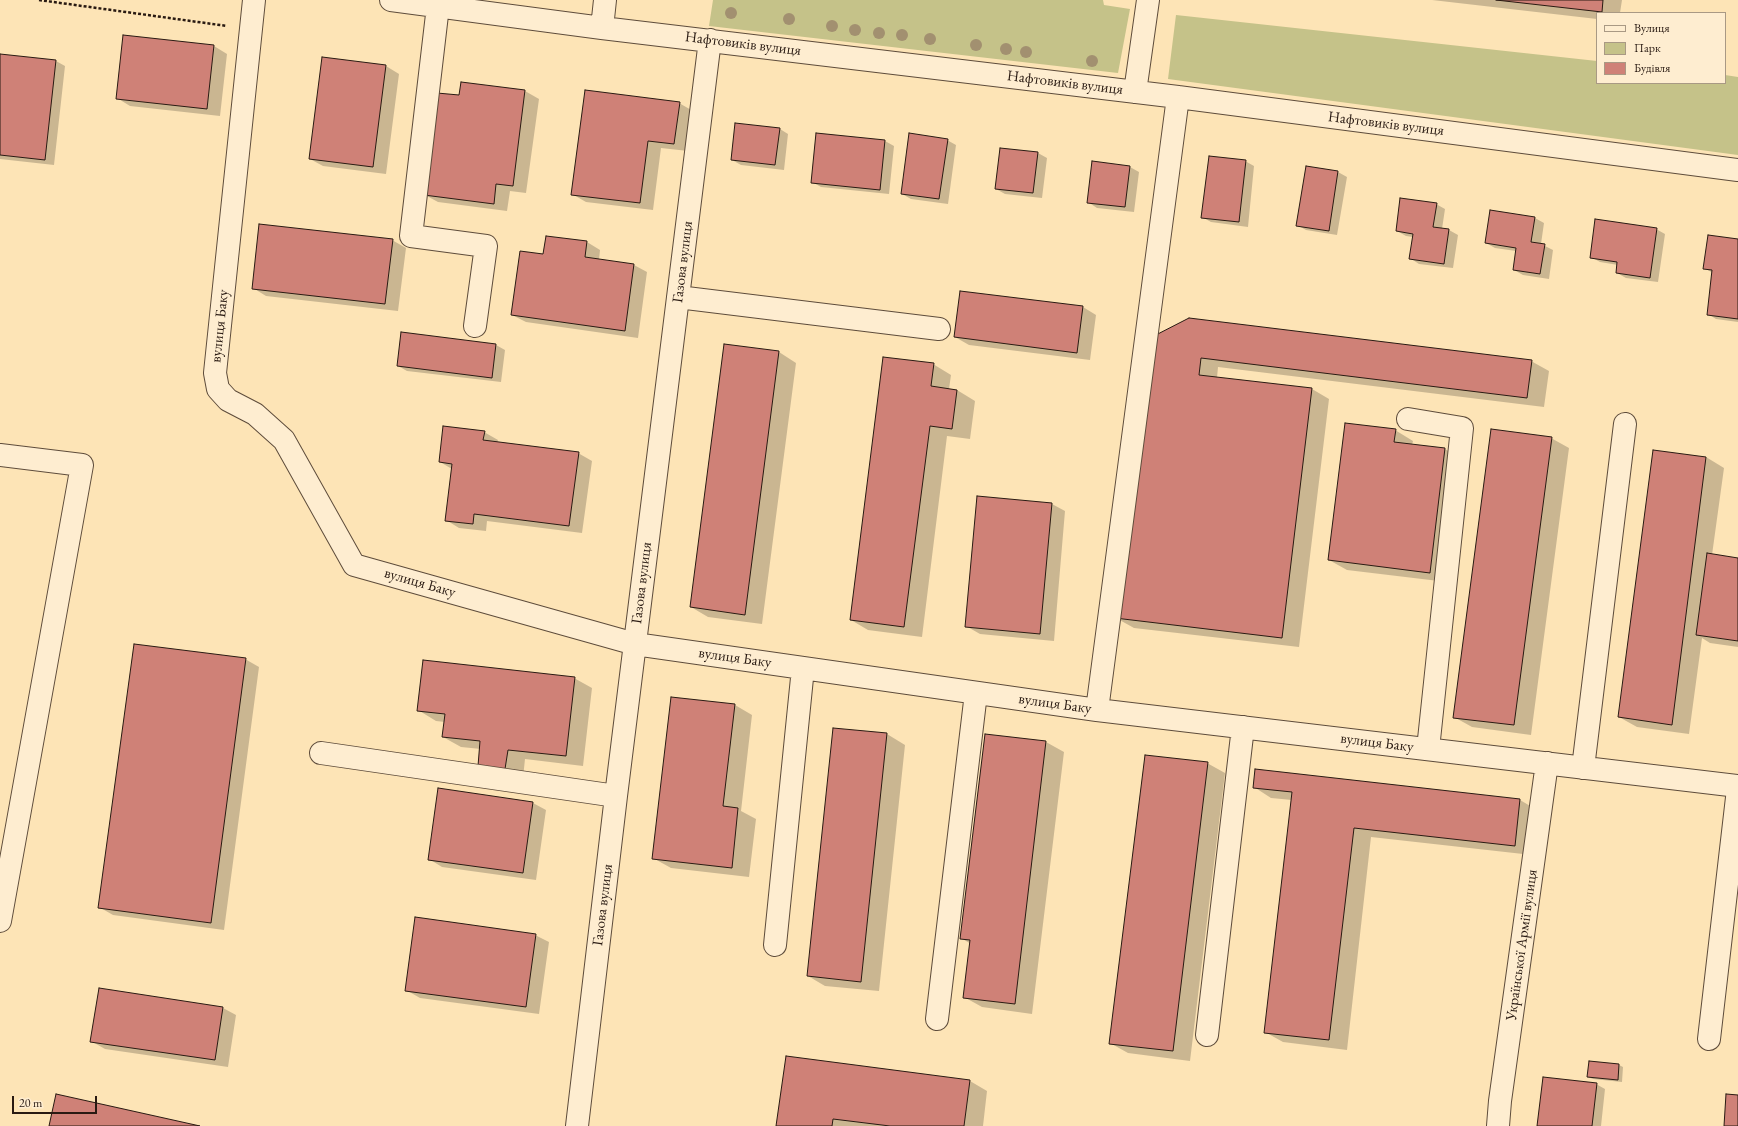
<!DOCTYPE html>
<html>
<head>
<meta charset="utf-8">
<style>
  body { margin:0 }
  #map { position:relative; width:1738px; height:1126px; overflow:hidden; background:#fde4b6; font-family:"EB Garamond",serif }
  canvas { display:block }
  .legend { position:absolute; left:1596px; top:12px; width:130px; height:72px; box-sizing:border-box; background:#feedd0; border:1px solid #a99984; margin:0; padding:5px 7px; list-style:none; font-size:12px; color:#291a12 }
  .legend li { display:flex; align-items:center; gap:8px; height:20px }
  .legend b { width:20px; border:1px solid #a99984 }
  .scale { position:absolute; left:12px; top:1096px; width:85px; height:18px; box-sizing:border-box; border:2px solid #291a12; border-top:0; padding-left:5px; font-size:12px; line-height:14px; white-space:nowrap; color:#291a12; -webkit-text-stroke:3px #feedd0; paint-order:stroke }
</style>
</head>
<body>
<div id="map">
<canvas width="1738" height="1126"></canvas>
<ul class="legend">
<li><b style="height:5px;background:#feedd0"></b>Вулиця</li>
<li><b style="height:11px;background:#c5c289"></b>Парк</li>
<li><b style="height:11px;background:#cf8177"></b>Будівля</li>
</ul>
<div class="scale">20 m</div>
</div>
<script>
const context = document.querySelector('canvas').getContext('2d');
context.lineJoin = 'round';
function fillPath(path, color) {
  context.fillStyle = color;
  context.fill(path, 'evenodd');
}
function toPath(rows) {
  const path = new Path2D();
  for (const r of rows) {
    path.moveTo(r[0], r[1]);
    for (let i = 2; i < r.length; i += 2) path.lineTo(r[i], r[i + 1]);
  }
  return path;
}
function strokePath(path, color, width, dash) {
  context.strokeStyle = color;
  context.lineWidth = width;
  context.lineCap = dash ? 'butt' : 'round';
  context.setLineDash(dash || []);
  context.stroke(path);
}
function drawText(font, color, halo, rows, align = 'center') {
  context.font = font + ' "EB Garamond",serif';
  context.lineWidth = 3;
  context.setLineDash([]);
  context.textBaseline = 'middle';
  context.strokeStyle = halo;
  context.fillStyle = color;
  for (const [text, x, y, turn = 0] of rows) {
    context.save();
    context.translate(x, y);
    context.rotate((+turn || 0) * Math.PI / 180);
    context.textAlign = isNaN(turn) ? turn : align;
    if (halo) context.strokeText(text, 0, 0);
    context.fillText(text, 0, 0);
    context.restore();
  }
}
fillPath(toPath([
  [713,0,1103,0,1104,5,1130,9,1118,73,709,26],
  [1176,15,1597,61,1597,83,1725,83,1725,75,1738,77,1738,155,1168,79]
]), '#c5c289');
fillPath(toPath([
  [1432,0,1622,0,1620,13,1597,13,1597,19],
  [124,36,214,46,227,54,220,116,130,106,117,98],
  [0,55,56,61,65,66,54,165,0,159],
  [386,66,399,74,386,174,323,166,310,159],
  [462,83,525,91,539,99,526,193,510,191,507,211,438,202,425,195,460,96],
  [679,103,693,111,688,151,661,148,653,210,586,202,572,194],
  [780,129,788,134,784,170,741,165,732,160],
  [817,134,885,141,894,146,889,194,821,187,812,182],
  [947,140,956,145,948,204,911,199,902,194],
  [1001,149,1038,153,1047,158,1042,198,1005,194,996,189],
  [1245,161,1254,166,1248,227,1211,222,1202,217],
  [1130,167,1139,172,1134,212,1097,208,1088,202],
  [1338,172,1347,177,1337,235,1306,230,1297,225],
  [1436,204,1445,209,1442,229,1449,230,1458,235,1453,268,1419,264,1410,258,1413,237,1406,236,1397,231],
  [1491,211,1535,218,1544,223,1541,244,1553,250,1549,279,1523,275,1514,270,1516,251,1495,248,1486,243],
  [1656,229,1665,234,1658,282,1626,278,1617,273,1618,265,1600,262,1591,257],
  [392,240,406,248,398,311,266,296,253,288],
  [1738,240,1738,322,1716,319,1708,314,1713,273,1704,268],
  [587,242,600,250,599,260,634,265,647,272,638,338,526,322,512,315,544,256],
  [1083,307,1096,315,1090,360,969,345,955,337],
  [1189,319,1531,361,1549,371,1544,407,1218,367,1217,378,1312,389,1329,399,1299,647,1134,628,1116,618],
  [402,334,496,345,505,350,501,382,407,371,398,366],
  [724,346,779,352,796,363,762,624,708,617,691,607],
  [933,364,951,375,949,389,957,390,975,401,970,439,947,436,922,637,868,630,851,620],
  [1395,430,1413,441,1412,445,1445,449,1462,459,1447,582,1347,570,1329,560],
  [484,432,498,440,497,443,578,453,592,461,582,533,487,521,486,531,459,528,446,520,452,469,440,462],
  [1551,438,1569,448,1531,735,1472,727,1454,717],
  [1654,451,1706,457,1724,468,1712,555,1738,559,1738,647,1710,643,1702,638,1689,734,1637,727,1619,717],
  [1052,504,1065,511,1054,641,980,634,966,626],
  [245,659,259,667,224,930,113,915,99,907],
  [574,678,592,688,583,766,525,759,523,778,496,776,481,749,461,747,443,737,445,722,436,721,418,710],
  [735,705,752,715,741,811,756,819,749,877,671,868,653,858],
  [834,729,887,734,905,745,879,991,825,986,808,976],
  [985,735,1046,742,1064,752,1032,1014,982,1007,964,997,971,944,961,938],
  [1207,763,1225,773,1190,1061,1128,1053,1110,1043],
  [1254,787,1520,800,1537,810,1532,855,1371,837,1347,1050,1283,1042,1265,1032,1292,800,1271,798],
  [533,803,546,810,536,880,442,867,429,859],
  [535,935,549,942,539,1014,420,998,406,990],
  [223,1008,236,1015,228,1067,105,1049,91,1041],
  [1619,1065,1623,1067,1622,1082,1593,1079,1588,1077],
  [970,1081,987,1091,983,1126,777,1126],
  [1596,1084,1605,1089,1601,1126,1538,1126]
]), '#0003');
const building = toPath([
  [1496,0,1603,0,1602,12,1496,0],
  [123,35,214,45,207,109,116,99,123,35],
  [0,54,56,60,45,160,0,155,0,54],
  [322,57,386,65,373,167,309,159,322,57],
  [461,82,525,90,513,186,496,184,494,204,424,195,437,93,459,95,461,82],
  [585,90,680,102,674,144,648,141,640,203,571,195,585,90],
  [735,123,780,128,775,165,731,160,735,123],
  [816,133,885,140,880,190,811,183,816,133],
  [909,133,948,139,939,199,901,194,909,133],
  [1000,148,1038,152,1033,193,995,189,1000,148],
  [1209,156,1246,160,1239,222,1201,218,1209,156],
  [1092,161,1130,166,1125,207,1087,203,1092,161],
  [1306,166,1338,171,1329,231,1296,226,1306,166],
  [1400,198,1437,203,1433,227,1449,229,1444,264,1409,259,1413,234,1396,231,1400,198],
  [1490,210,1535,217,1531,242,1545,244,1540,274,1513,270,1516,248,1485,243,1490,210],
  [1595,219,1657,228,1650,278,1616,273,1617,262,1590,258,1595,219],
  [259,224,393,239,385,304,252,289,259,224],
  [1708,235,1738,239,1738,319,1707,315,1712,270,1703,269,1708,235],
  [546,236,587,241,585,257,634,264,625,331,511,315,520,251,543,254,546,236],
  [960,291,1083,306,1077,353,954,337,960,291],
  [1189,318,1532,360,1527,398,1201,358,1199,375,1312,388,1282,638,1115,618,1150,338,1189,318],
  [401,332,496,344,492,378,397,366,401,332],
  [724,344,779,351,745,615,690,607,724,344],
  [883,357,934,363,931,386,957,390,952,429,930,426,904,627,850,620,883,357],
  [1345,423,1396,429,1394,442,1445,448,1430,573,1328,560,1345,423],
  [443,426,485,431,483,440,579,452,569,526,474,514,473,524,445,521,452,464,439,462,443,426],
  [1491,429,1552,437,1514,725,1453,718,1491,429],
  [1653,450,1706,457,1672,725,1618,717,1653,450],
  [977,496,1052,503,1040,634,965,627,977,496],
  [1707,553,1738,558,1738,641,1696,635,1707,553],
  [134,644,246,658,211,923,98,908,134,644],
  [423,660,575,677,566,756,508,750,505,769,478,766,480,741,442,737,445,714,417,711,423,660],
  [671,697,735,704,723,806,738,808,732,868,652,859,671,697],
  [833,728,887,733,861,982,807,976,833,728],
  [985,734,1046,741,1015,1004,963,998,970,940,960,939,985,734],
  [1145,755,1208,762,1173,1051,1109,1044,1145,755],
  [1255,769,1520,799,1515,846,1354,828,1329,1040,1264,1033,1292,792,1253,788,1255,769],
  [438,788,533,802,523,873,428,860,438,788],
  [415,917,536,934,526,1007,405,991,415,917],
  [99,988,223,1007,215,1060,90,1042,99,988],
  [786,1056,970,1080,964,1126,890,1126,833,1119,832,1126,776,1126,786,1056],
  [1589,1061,1619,1064,1618,1080,1587,1077,1589,1061],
  [1543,1077,1597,1083,1592,1126,1537,1126,1543,1077],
  [56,1094,200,1126,49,1126,56,1094],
  [1726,1094,1738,1095,1738,1126,1724,1126,1726,1094]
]);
fillPath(building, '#cf8177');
strokePath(building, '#291a12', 1);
const minor = toPath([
  [254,0,215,373,218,389,228,400,255,414,284,440,354,565,635,644,1097,710,1738,786],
  [391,0,602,28,1178,97,1738,170],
  [438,6,411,236,486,246,475,326],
  [602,28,605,0],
  [1135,92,1148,0],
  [678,297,939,329],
  [1408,419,1462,428,1428,749],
  [0,455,82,465,0,921],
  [1097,710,1178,97],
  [321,753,616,796],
  [1583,768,1625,424],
  [775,945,803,668],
  [937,1019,976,693],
  [1207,1035,1243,727],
  [1709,1039,1738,789],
  [577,1126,616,796,710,40],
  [1498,1126,1500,1101,1547,763]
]);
strokePath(minor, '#5e4c3b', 24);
strokePath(toPath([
  [39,0,227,26]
]), '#291a12', 2.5, [3, 2]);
strokePath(minor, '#feedd0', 22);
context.fillStyle = '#a29070';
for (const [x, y] of [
  [731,13],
  [789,19],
  [832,26],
  [855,30],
  [879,33],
  [902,35],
  [930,39],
  [976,45],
  [1006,49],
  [1026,52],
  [1092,61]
]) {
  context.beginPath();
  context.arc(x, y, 6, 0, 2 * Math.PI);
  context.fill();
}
drawText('15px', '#291a12', '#feedd0', [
  ["Нафтовиків вулиця",743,44,7],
  ["Нафтовиків вулиця",1065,83,7],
  ["Нафтовиків вулиця",1386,124,7],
  ["Газова вулиця",683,262,-83],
  ["вулиця Баку",220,326,-84],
  ["вулиця Баку",420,583,16],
  ["Газова вулиця",642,583,-83],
  ["вулиця Баку",735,658,8],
  ["вулиця Баку",1055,704,8],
  ["вулиця Баку",1377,743,7],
  ["Газова вулиця",603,905,-83],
  ["Української Армії вулиця",1522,945,-82]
]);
</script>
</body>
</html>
